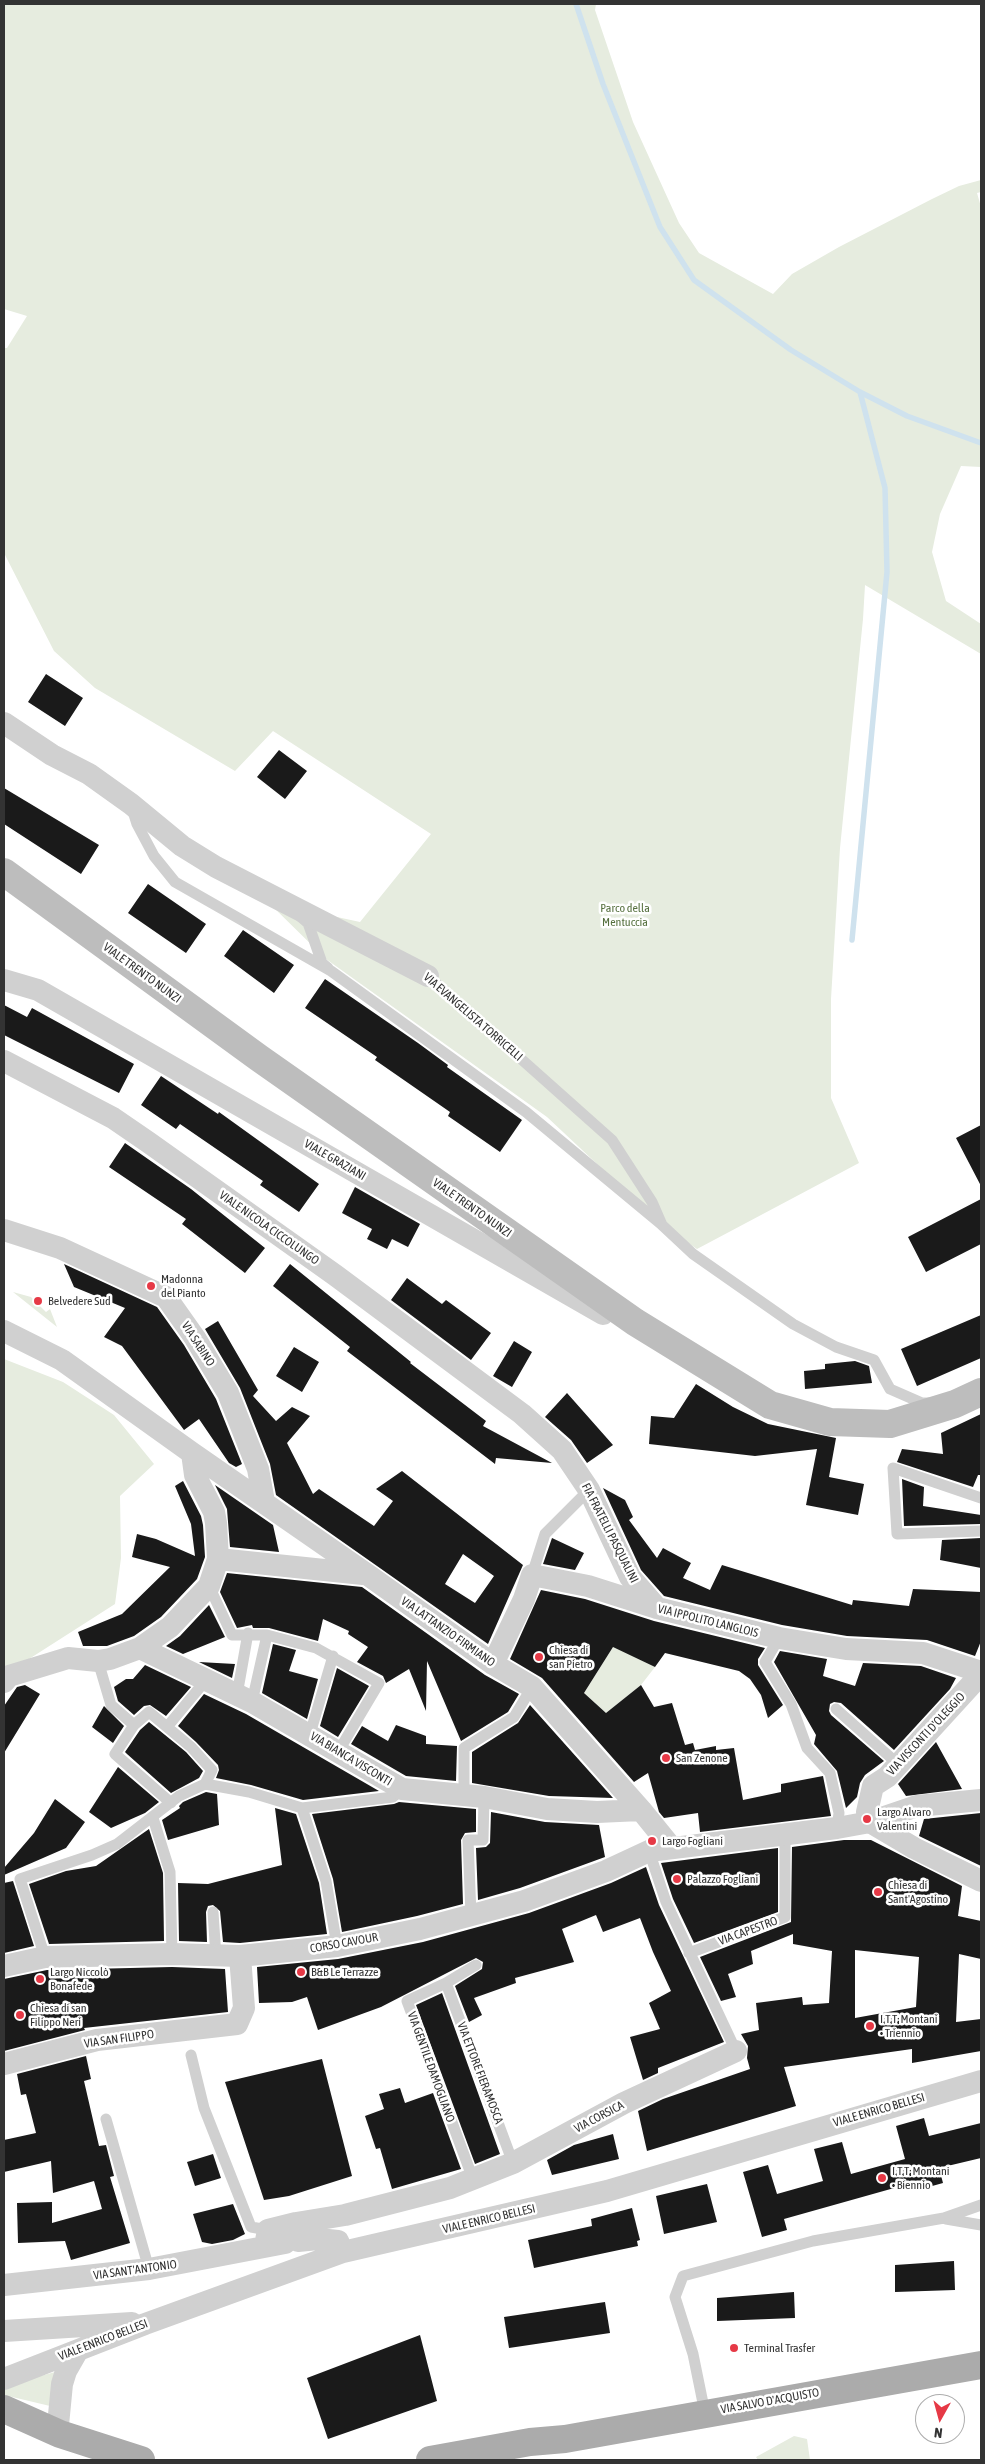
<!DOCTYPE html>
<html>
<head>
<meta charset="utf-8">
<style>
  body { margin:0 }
  #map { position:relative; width:985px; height:2464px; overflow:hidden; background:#fff; font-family:"Asap Condensed",sans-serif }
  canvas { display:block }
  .frame { position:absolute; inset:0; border:5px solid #333; pointer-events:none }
  .north { position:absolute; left:915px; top:2394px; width:50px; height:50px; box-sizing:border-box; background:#fff; border:1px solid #adadad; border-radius:50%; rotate:187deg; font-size:14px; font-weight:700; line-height:20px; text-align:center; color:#333 }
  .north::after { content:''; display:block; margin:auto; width:18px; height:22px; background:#e63946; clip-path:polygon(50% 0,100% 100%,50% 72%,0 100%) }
</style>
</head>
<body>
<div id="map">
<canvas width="985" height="2464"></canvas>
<div class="frame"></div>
<div class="north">N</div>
</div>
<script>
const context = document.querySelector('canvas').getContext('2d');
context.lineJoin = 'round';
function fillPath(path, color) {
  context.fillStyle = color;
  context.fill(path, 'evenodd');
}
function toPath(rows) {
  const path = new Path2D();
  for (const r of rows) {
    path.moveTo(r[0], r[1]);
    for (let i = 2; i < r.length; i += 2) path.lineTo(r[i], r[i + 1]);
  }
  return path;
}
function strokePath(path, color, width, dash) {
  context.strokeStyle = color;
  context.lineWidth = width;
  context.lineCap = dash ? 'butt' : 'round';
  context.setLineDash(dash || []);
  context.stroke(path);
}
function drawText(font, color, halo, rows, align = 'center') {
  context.font = font + ' "Asap Condensed",sans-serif';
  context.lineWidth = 5;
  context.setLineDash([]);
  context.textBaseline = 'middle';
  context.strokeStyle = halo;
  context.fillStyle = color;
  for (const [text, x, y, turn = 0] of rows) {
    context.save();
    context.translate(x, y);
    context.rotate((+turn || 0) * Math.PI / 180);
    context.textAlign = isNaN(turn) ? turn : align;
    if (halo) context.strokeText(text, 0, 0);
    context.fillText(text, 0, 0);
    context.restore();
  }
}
fillPath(toPath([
  [4,4,596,4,595,10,633,122,679,223,699,253,773,294,792,274,839,247,932,199,959,186,981,180,981,192,977,193,981,207,981,467,961,466,940,514,932,552,946,601,981,624,981,654,865,585,863,619,840,848,831,999,831,1098,859,1163,697,1249,662,1225,547,1117,326,959,268,902,360,922,431,834,273,731,235,771,95,688,54,651,4,553,4,348,7,348,27,316,4,309],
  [13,1292,31,1297,46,1312,50,1309,57,1327],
  [4,1359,63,1382,114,1415,154,1464,120,1496,121,1558,115,1604,4,1675],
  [621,1634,633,1656,655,1667,641,1685,606,1713,584,1693],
  [55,2372,50,2406,4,2395,4,2386],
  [794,2436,807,2439,810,2460,758,2460,756,2457]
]), '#e6ecdf');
strokePath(toPath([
  [576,4,603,84,660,227,694,280,791,350,860,392,907,416,981,443],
  [852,940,887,572,885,488,860,392]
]), '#cfe2ee', 5.5);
fillPath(toPath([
  [46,674,83,698,65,726,28,702],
  [279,750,307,771,285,799,257,777],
  [4,788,99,845,81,874,4,824],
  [148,884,206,924,186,953,128,913],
  [243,930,294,965,274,993,224,956],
  [325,979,418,1043,448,1065,447,1067,522,1120,500,1152,448,1116,450,1112,375,1060,377,1057,305,1008],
  [4,1005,27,1017,32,1008,134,1064,119,1093,4,1035],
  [161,1076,218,1114,219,1112,319,1184,299,1212,260,1185,263,1181,180,1124,176,1129,141,1105],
  [981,1125,981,1186,956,1138],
  [125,1143,191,1189,265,1248,245,1273,182,1224,186,1219,109,1167],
  [355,1187,420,1224,408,1247,392,1239,387,1249,367,1239,372,1229,342,1213],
  [981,1199,981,1244,926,1272,908,1237],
  [64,1264,157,1307,184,1345,216,1399,242,1464,236,1467,229,1463,199,1419,184,1430,122,1346,104,1337,125,1308,74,1287],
  [290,1264,411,1362,410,1363,486,1421,483,1426,552,1463,496,1458,495,1464,347,1351,350,1347,273,1286],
  [407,1278,442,1304,446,1300,491,1333,471,1360,391,1300],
  [981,1315,981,1358,917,1386,901,1349],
  [218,1321,258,1390,253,1396,276,1421,292,1407,310,1416,287,1443,313,1494,319,1489,374,1526,393,1501,376,1489,402,1471,523,1565,488,1644,276,1495,270,1464,240,1388,205,1329],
  [463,1554,494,1576,475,1603,445,1584],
  [514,1341,532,1352,512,1387,493,1376],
  [294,1347,319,1362,302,1392,276,1376],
  [855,1361,869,1366,872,1383,805,1389,804,1371,825,1369,825,1364],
  [696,1384,733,1407,768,1424,836,1438,829,1477,864,1484,858,1515,806,1505,817,1449,755,1456,649,1444,651,1416,674,1418],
  [567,1393,613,1445,587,1463,571,1440,545,1417],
  [981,1414,981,1475,978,1475,973,1487,897,1462,902,1449,943,1454,941,1433],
  [902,1479,924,1487,923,1506,981,1515,981,1524,904,1526],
  [183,1481,201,1516,203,1525,205,1557,197,1579,161,1617,134,1636,107,1646,83,1646,78,1632,122,1614,170,1567,132,1557,137,1534,156,1539,195,1556,191,1524,175,1486],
  [215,1485,273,1525,279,1552,230,1547,227,1509],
  [603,1488,625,1500,633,1517,629,1520,657,1558,663,1548,691,1563,683,1578,710,1590,722,1565,852,1605,853,1600,909,1606,913,1589,981,1592,981,1641,975,1656,927,1640,847,1636,782,1625,664,1596,641,1570],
  [552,1538,584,1553,575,1570,543,1564],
  [981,1538,981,1568,940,1560,942,1540],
  [227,1573,362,1587,485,1675,519,1694,508,1712,461,1741,427,1661,426,1711,409,1669,386,1683,383,1676,357,1662,368,1647,348,1634,349,1631,323,1619,318,1641,269,1628,253,1628,252,1625,237,1628,220,1592],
  [541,1590,585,1599,654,1621,765,1648,758,1659,758,1665,783,1705,768,1718,761,1695,750,1679,739,1671,665,1653,655,1667,613,1647,584,1693,606,1713,641,1685,654,1707,672,1703,685,1745,693,1743,695,1750,716,1746,716,1750,734,1748,743,1800,781,1792,781,1784,823,1776,831,1816,700,1832,698,1813,664,1818,659,1812,648,1773,634,1782,542,1678,510,1659],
  [209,1605,225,1637,183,1654,166,1646,180,1636],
  [273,1644,296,1650,289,1671,318,1679,307,1719,262,1693],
  [780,1651,827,1659,823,1676,855,1686,863,1663,921,1666,956,1678,950,1689,894,1750,841,1703,834,1702,830,1704,829,1711,831,1715,884,1761,865,1775,860,1783,857,1797,846,1808,837,1771,814,1744,816,1735,774,1662],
  [199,1662,235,1664,232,1678],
  [145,1665,191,1687,166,1716,150,1705,144,1706,134,1715,118,1701,114,1687,126,1679,133,1679],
  [337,1668,369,1686,338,1737,320,1726],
  [25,1685,40,1694,4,1753,4,1706,17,1687],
  [204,1694,246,1714,379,1791,303,1800,251,1785,216,1778,219,1770,218,1765,196,1742,178,1726],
  [530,1705,613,1798,549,1796,472,1783,472,1752,518,1723],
  [104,1706,124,1726,113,1743,92,1727],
  [149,1722,186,1752,203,1771,199,1778,171,1793,127,1754,125,1752,140,1730],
  [396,1725,426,1736,426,1744,457,1746,456,1781,406,1776,351,1744,362,1726,388,1741],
  [936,1742,962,1789,906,1796,898,1784],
  [118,1767,159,1802,145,1813,111,1828,89,1812],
  [206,1792,217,1794,219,1825,168,1840,162,1820,180,1808,179,1806,183,1802],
  [55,1799,85,1822,66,1848,4,1875,4,1868,34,1833],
  [399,1802,476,1809,476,1832,465,1833,461,1840,463,1904,417,1916,342,1932,333,1879,312,1814,394,1804],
  [275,1808,296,1814,319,1883,327,1934,240,1943,223,1942,220,1911,213,1905,208,1906,206,1912,207,1942,179,1941,178,1883,208,1884,282,1865],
  [491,1812,545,1822,599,1825,605,1857,520,1888,478,1900,476,1848,486,1847,490,1843],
  [981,1813,981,1866,919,1836,924,1819],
  [149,1829,163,1873,164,1941,49,1944,29,1884,66,1871,96,1866],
  [844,1840,871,1840,962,1886,958,1916,981,1921,981,1959,959,1954,956,2022,981,2019,981,2051,912,2063,912,2049,784,2067,796,2106,647,2151,638,2111,663,2099,750,2069,747,2058,748,2046,741,2034,759,2030,756,2003,802,1997,803,2005,829,2003,832,1951,793,1944,793,1934,751,1951,753,1964,728,1974,736,1997,721,2001,700,1957,791,1922,792,1847],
  [855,1950,919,1957,916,2007,855,2018],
  [778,1848,778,1912,694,1943,673,1899,661,1863],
  [646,1867,659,1905,724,2042,658,2068,658,2073,643,2080,630,2037,660,2029,649,2003,671,1991,653,1952,640,1918,603,1932,596,1915,562,1929,574,1962,515,1978,516,1983,474,1998,482,2015,469,2022,455,1986,482,1969,483,1962,476,1958,381,2007,318,2030,307,1997,292,2002,259,2003,257,1967,338,1959,423,1942,529,1913,611,1883],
  [13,1881,34,1946,4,1953,4,1883],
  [172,1967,225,1969,228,2012,84,2028,85,2030,4,2051,4,1979,47,1970],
  [442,1993,500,2154,475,2164,416,2005],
  [86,2056,91,2079,84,2081,99,2146,106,2145,114,2176,110,2177,130,2243,71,2260,65,2241,18,2243,17,2203,52,2202,52,2223,102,2209,94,2181,53,2193,51,2161,4,2172,4,2140,36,2133,26,2094,21,2095,17,2074],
  [322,2059,352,2176,289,2196,264,2200,225,2082],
  [400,2088,405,2103,433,2093,461,2169,392,2189,380,2148,376,2149,365,2116,384,2109,379,2094],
  [924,2118,929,2136,981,2123,981,2158,939,2168,943,2183,914,2191,912,2183,784,2219,787,2230,762,2237,743,2172,768,2165,777,2194,823,2181,814,2149,842,2142,851,2174,905,2159,896,2126],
  [613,2134,619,2159,552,2175,547,2160,574,2145],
  [213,2154,221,2178,195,2186,187,2162],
  [707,2184,717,2222,664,2234,656,2196],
  [233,2204,245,2234,233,2240,212,2244,202,2242,193,2214],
  [632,2208,640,2240,637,2241,638,2246,534,2268,528,2240,592,2226,591,2219],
  [954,2261,955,2290,895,2292,895,2265],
  [794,2292,795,2318,717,2321,717,2298],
  [605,2302,610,2333,509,2348,504,2317],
  [420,2335,437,2401,328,2439,307,2378]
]), '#1a1a1a');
strokePath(toPath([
  [132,808,137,824,154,856,175,882,331,971,526,1112,661,1224],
  [301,917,308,923,322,963,328,968],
  [428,976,612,1140,652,1202,662,1225,693,1254,793,1324,836,1347,874,1360,890,1389,922,1403,933,1403],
  [981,1498,893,1468,897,1534,981,1531],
  [532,1575,545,1534,589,1490],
  [209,1586,232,1635,267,1635,316,1648,379,1683,338,1752],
  [779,1638,765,1662,791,1704,807,1748,830,1773,839,1813,837,1828],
  [98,1661,111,1705,134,1725,149,1712,191,1747,212,1770,205,1784],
  [237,1695,248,1633],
  [252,1702,267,1635],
  [836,1709,898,1764],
  [134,1725,115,1754,171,1803],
  [167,1727,206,1680],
  [310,1734,333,1656],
  [464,1794,464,1748,514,1717,532,1687],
  [302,1808,326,1881,337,1946],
  [153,1818,170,1872,172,1954],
  [649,1851,666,1902,736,2051],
  [213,1912,216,1957],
  [471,1915,468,1840,483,1840,484,1797],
  [689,1953,785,1917,785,1834],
  [45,1957,20,1879,92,1855,117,1844,179,1796,205,1784,249,1792,302,1808,393,1797,402,1789],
  [446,1983,513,2163],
  [191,2055,204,2108,251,2227,268,2230],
  [106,2119,149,2269],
  [473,2179,407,2001,446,1983,476,1965],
  [946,2219,981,2225],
  [705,2413,693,2354,675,2297,683,2276,813,2241,944,2218,981,2205]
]), '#d0d0d0', 11);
strokePath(toPath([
  [4,723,52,755,89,774,131,804,182,846,216,867,428,976],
  [4,980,38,990,603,1314],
  [4,1061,113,1118,148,1142,335,1275,522,1414,562,1450,589,1490,630,1577,657,1608],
  [4,1230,60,1248,166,1297,195,1338,228,1393,258,1469,264,1502],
  [4,1331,62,1360,192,1453,368,1575,493,1664,532,1687,641,1810,671,1847],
  [218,1559,363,1574],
  [140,1648,252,1702,402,1789,484,1797,547,1809,597,1812,641,1810],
  [493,1664,524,1599,532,1575,588,1586,657,1608,779,1638,846,1649,923,1653,981,1672],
  [981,1674,887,1777,873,1786,867,1812,870,1822,914,1848,981,1881],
  [4,1682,9,1676,68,1658,98,1661,110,1659,140,1648,170,1627,209,1586,218,1559,216,1523,214,1512,195,1475,192,1453],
  [4,1966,45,1957,172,1954,240,1956,337,1946,420,1929,524,1901,606,1871,649,1851,837,1828,870,1822,917,1806,981,1800],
  [4,2064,97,2040,237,2024,244,2008,240,1956],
  [298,2241,318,2239,338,2241,343,2252],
  [265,2246,268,2230,296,2223,345,2215,450,2188,513,2163,624,2103,736,2051],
  [4,2285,149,2269,285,2243],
  [4,2331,132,2323],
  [4,2379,145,2324,343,2252,607,2191,981,2081],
  [58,2425,62,2384,66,2371,78,2350]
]), '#d0d0d0', 22);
strokePath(toPath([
  [4,872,259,1058,635,1322,770,1405,830,1422,890,1424,955,1404,981,1392]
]), '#bdbdbd', 28);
strokePath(toPath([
  [4,2409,60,2434,141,2460],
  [430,2460,530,2442,565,2439,981,2365]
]), '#ababab', 28);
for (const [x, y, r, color] of [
  [151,1286,5,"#e63946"],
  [38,1301,5,"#e63946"],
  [539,1657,5,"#e63946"],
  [666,1758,5,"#e63946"],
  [867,1819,5,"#e63946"],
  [652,1841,5,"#e63946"],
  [677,1879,5,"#e63946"],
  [878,1892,5,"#e63946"],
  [301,1972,5,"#e63946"],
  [40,1979,5,"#e63946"],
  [20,2015,5,"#e63946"],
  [870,2026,5,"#e63946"],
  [882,2178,5,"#e63946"],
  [734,2348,5,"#e63946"]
]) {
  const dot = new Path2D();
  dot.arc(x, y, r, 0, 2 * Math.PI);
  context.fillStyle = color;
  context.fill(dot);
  strokePath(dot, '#fff', 2);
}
drawText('12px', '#56703f', '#fff', [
  ["Parco della",625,908],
  ["Mentuccia",625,922]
]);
drawText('12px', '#333', '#fff', [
  ["VIALE TRENTO NUNZI",142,973,36],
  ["VIA EVANGELISTA TORRICELLI",473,1017,41],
  ["VIALE GRAZIANI",335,1160,30],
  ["VIALE TRENTO NUNZI",472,1208,35],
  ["VIALE NICOLA CICCOLUNGO",269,1228,35],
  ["VIA SABINO",198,1344,57],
  ["FIA FRATELLI PASQUALINI",610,1533,63],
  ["VIA IPPOLITO LANGLOIS",708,1621,14],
  ["VIA LATTANZIO FIRMIANO",448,1632,35],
  ["VIA VISCONTI D'OLEGGIO",926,1734,-47],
  ["VIA BIANCA VISCONTI",351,1759,31],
  ["VIA CAPESTRO",748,1931,-20],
  ["CORSO CAVOUR",344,1943,-10],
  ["VIA SAN FILIPPO",119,2039,-8],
  ["VIA GENTILE DAMOGLIANO",431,2067,70],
  ["VIA ETTORE FIERAMOSCA",480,2073,69],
  ["VIALE ENRICO BELLESI",879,2110,-16],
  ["VIA CORSICA",599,2117,-28],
  ["VIALE ENRICO BELLESI",489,2219,-13],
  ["VIA SANT'ANTONIO",135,2270,-8],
  ["VIALE ENRICO BELLESI",103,2340,-21],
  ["VIA SALVO D'ACQUISTO",770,2401,-10]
]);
drawText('12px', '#333', '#fff', [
  ["Madonna",161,1279],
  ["del Pianto",161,1293],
  ["Belvedere Sud",48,1301],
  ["Chiesa di",549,1650],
  ["san Pietro",549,1664],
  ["San Zenone",676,1758],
  ["Largo Alvaro",877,1812],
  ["Valentini",877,1826],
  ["Largo Fogliani",662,1841],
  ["Palazzo Fogliani",687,1879],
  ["Chiesa di",888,1885],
  ["Sant'Agostino",888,1899],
  ["Largo Niccolò",50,1972],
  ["Bonafede",50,1986],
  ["B&B Le Terrazze",311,1972],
  ["Chiesa di san",30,2008],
  ["Filippo Neri",30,2022],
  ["I.T.T. Montani",880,2019],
  ["- Triennio",880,2033],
  ["I.T.T. Montani",892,2171],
  ["- Biennio",892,2185],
  ["Terminal Trasfer",744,2348]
], 'left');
</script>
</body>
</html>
